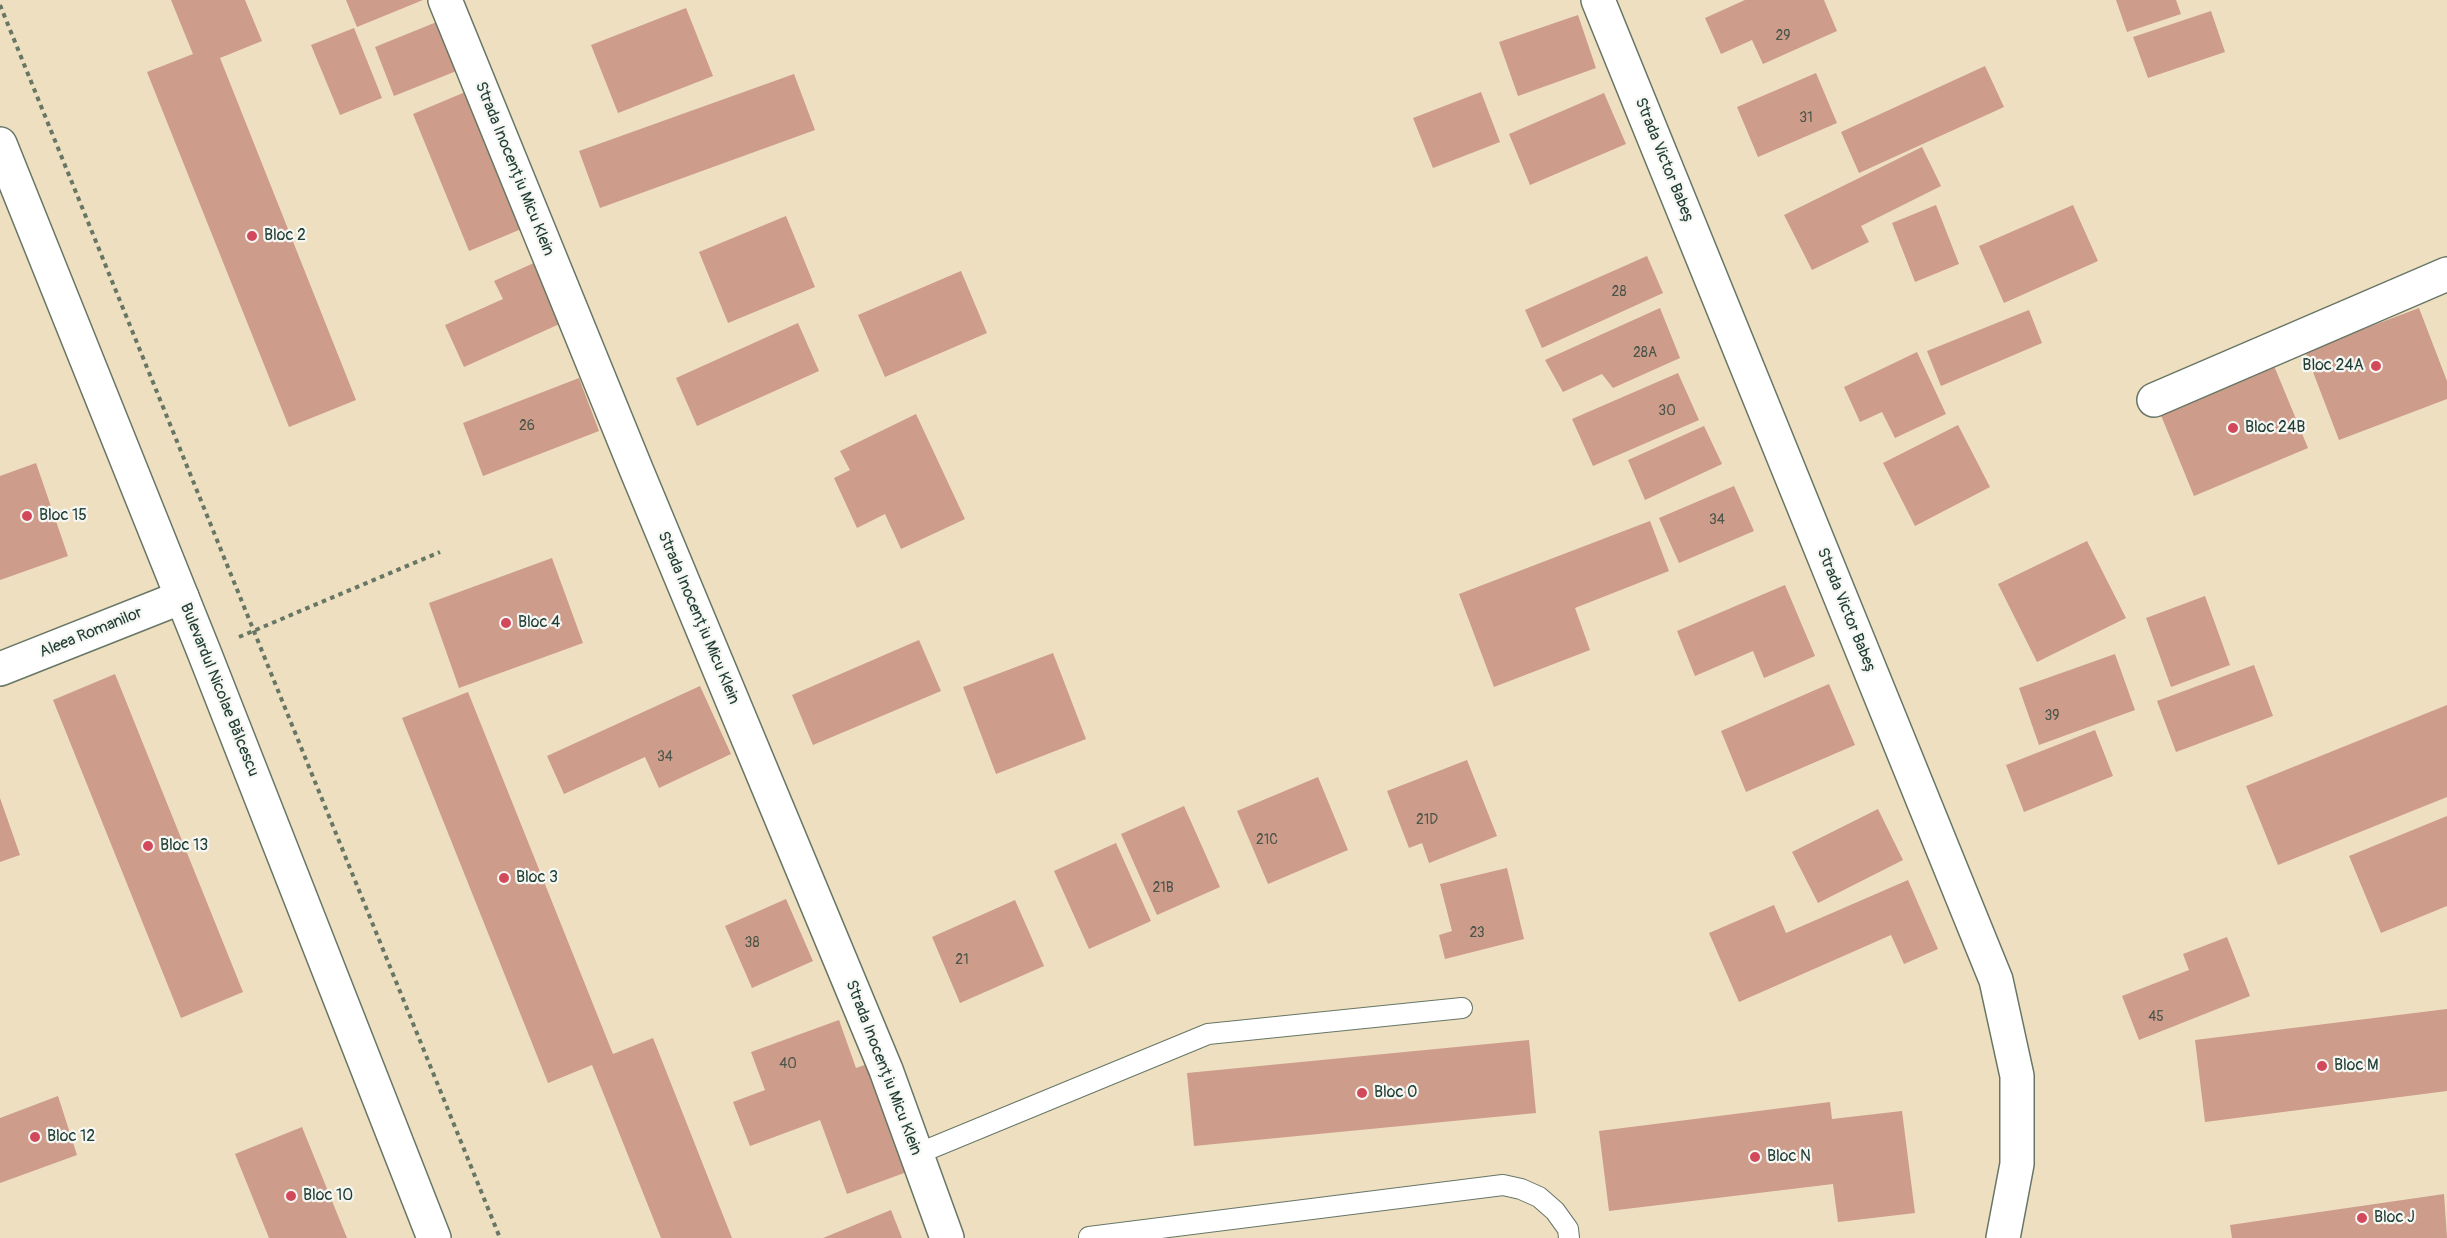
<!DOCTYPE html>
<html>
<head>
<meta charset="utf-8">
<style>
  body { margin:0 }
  canvas { display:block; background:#eddfbf }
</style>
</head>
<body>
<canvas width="2447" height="1238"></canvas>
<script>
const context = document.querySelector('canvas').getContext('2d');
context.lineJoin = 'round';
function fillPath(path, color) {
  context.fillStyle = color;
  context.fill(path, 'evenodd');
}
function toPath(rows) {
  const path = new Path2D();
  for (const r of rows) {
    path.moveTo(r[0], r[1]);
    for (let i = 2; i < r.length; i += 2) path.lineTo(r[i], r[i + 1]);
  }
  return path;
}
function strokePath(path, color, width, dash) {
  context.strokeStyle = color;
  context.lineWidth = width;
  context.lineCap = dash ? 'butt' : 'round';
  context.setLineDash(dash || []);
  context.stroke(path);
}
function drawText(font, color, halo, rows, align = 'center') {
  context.font = font + ' Pangolin,sans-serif';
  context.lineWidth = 4.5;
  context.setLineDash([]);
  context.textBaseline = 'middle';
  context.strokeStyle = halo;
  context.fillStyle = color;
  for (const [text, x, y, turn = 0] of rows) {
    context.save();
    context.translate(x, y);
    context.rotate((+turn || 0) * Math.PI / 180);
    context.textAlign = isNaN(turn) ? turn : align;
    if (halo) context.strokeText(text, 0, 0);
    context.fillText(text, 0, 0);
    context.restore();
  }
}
fillPath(toPath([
  [171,0,245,0,262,41,220,58,356,400,289,427,147,72,193,54],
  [346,0,423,0,357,27],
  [1745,0,1824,0,1837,31,1763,64,1752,40,1721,54,1705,18],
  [2116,0,2176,0,2181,14,2127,32],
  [686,8,713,76,618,113,591,45],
  [2211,11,2225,52,2148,78,2133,37],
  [1578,15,1596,68,1518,96,1499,42],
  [444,19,464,68,394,96,375,47],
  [354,28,382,98,340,115,311,45],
  [1985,66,2004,107,1859,173,1841,132],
  [1816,73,1837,123,1758,157,1737,107],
  [794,74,815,130,600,208,579,151],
  [470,90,526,227,469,251,413,114],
  [1481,92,1500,142,1433,168,1413,118],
  [1604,93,1626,144,1530,185,1509,134],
  [1922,147,1941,186,1861,226,1869,242,1812,270,1784,215],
  [1936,205,1959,264,1915,282,1892,223],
  [2073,205,2098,261,2004,303,1979,246],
  [786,216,815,287,728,323,699,252],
  [1647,256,1663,293,1542,348,1525,310],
  [536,262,564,322,464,367,445,325,503,299,494,281],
  [961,271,987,333,885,377,858,315],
  [1660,308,1680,358,1613,388,1602,374,1563,392,1545,360],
  [2419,308,2447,381,2447,399,2339,440,2305,351],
  [2029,310,2042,343,1941,386,1927,351],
  [798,323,819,371,697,426,676,378],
  [1917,352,1946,414,1895,438,1882,412,1860,422,1844,387],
  [2272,361,2308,448,2194,496,2158,408],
  [1678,373,1699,420,1593,466,1572,419],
  [579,378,599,431,483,476,463,423],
  [916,414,965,519,901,549,885,514,857,528,834,478,850,470,840,451],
  [1958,425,1990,487,1915,526,1883,463],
  [1704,426,1722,464,1645,500,1628,460],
  [36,463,68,556,0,580,0,476],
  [1734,486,1754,531,1679,563,1659,518],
  [1650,521,1669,571,1575,608,1590,650,1494,687,1459,594],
  [2087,541,2126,618,2037,662,1998,584],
  [552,558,583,643,459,688,429,603],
  [1785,585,1815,656,1764,678,1753,651,1695,676,1677,631],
  [2205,596,2230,665,2171,687,2146,618],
  [919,640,941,691,813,745,792,695],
  [1053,653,1086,739,996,774,963,687],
  [2115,654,2135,710,2039,745,2019,688],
  [2254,665,2273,716,2176,752,2157,701],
  [115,674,243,992,181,1018,53,700],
  [1829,684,1855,745,1746,792,1721,731],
  [700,686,731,754,659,788,645,757,564,794,547,756],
  [468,692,613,1054,653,1038,732,1238,661,1238,592,1065,548,1083,402,718],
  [2447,705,2447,797,2278,865,2246,786],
  [2095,730,2113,776,2024,812,2006,765],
  [1467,760,1497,836,1429,863,1422,843,1409,848,1387,791],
  [1318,777,1348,850,1268,884,1237,811],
  [0,798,20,855,0,862],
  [1184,806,1220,887,1157,915,1121,834],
  [1878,809,1903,860,1818,903,1792,852],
  [2447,816,2447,906,2381,933,2349,856],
  [1116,843,1151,921,1089,949,1054,871],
  [1507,868,1524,939,1445,959,1439,935,1452,931,1440,884],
  [1908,880,1938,949,1904,964,1891,935,1739,1002,1709,933,1774,905,1786,933],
  [786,899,813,961,752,988,725,926],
  [1015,900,1044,966,960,1003,932,937],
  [2227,937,2250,996,2139,1040,2122,996,2189,970,2183,954],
  [2447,1009,2447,1091,2205,1122,2195,1040],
  [839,1020,856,1068,876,1061,915,1169,847,1194,820,1120,750,1146,733,1102,765,1090,751,1052],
  [1529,1040,1536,1113,1194,1146,1187,1073],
  [58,1096,77,1155,0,1183,0,1118],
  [1830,1102,1832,1119,1902,1111,1915,1213,1838,1222,1833,1184,1609,1211,1599,1131],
  [302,1127,347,1238,269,1238,235,1154],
  [2444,1194,2447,1238,2232,1238,2230,1225],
  [891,1210,902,1238,823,1238]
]), '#ce9c8a');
const lane = toPath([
  [917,1154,1208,1034,1462,1008],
  [1089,1237,1503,1185,1521,1189,1539,1197,1555,1211,1568,1229,1569,1238]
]);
const street = toPath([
  [445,0,636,469,886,1070,947,1238],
  [1598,0,1996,980,2017,1076,2017,1164,2003,1238],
  [2154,400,2447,274],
  [0,669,182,597]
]);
const secondary = toPath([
  [0,144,204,652,434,1238]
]);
strokePath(lane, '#677665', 22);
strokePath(street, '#677665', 36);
strokePath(secondary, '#677665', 36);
strokePath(toPath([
  [0,5,500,1238],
  [239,637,440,552]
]), '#677665', 4, [4.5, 4.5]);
strokePath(lane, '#fff', 20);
strokePath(street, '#fff', 33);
strokePath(secondary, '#fff', 33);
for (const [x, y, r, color] of [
  [252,236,6,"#d1495b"],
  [2376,366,6,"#d1495b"],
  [2233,428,6,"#d1495b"],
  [27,516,6,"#d1495b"],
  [506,623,6,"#d1495b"],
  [148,846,6,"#d1495b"],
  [504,878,6,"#d1495b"],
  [2322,1066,6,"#d1495b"],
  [1362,1093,6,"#d1495b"],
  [35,1137,6,"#d1495b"],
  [1755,1157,6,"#d1495b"],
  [291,1196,6,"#d1495b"],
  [2362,1218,6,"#d1495b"]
]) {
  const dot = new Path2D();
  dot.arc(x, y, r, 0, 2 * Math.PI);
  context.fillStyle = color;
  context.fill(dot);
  strokePath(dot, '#f6f6f2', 2);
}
drawText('14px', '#4b554a', null, [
  ["29",1783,36],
  ["31",1806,118],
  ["28",1619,292],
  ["28A",1645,353],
  ["30",1667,411],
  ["26",527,426],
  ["34",1717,520],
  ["39",2052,716],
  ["34",665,757],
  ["21D",1427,820],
  ["21C",1267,840],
  ["21B",1163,888],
  ["23",1477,933],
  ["38",752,943],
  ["21",962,960],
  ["45",2156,1017],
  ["40",788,1064]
]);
drawText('16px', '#1f3d34', '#f6f6f2', [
  ["Strada Victor Babeș",1664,161,68],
  ["Strada Inocențiu Micu Klein",514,169,68],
  ["Strada Victor Babeș",1846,611,68],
  ["Strada Inocențiu Micu Klein",698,618,67],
  ["Aleea Romanilor",91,633,-22],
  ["Bulevardul Nicolae Bălcescu",219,690,68],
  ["Strada Inocențiu Micu Klein",883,1068,69]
]);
drawText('16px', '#1f3d34', '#f6f6f2', [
  ["Bloc 2",264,236],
  ["Bloc 24A",2364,366,"right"],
  ["Bloc 24B",2245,428],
  ["Bloc 15",39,516],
  ["Bloc 4",518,623],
  ["Bloc 13",160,846],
  ["Bloc 3",516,878],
  ["Bloc M",2334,1066],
  ["Bloc O",1374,1093],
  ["Bloc 12",47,1137],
  ["Bloc N",1767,1157],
  ["Bloc 10",303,1196],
  ["Bloc J",2374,1218]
], 'left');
</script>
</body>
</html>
